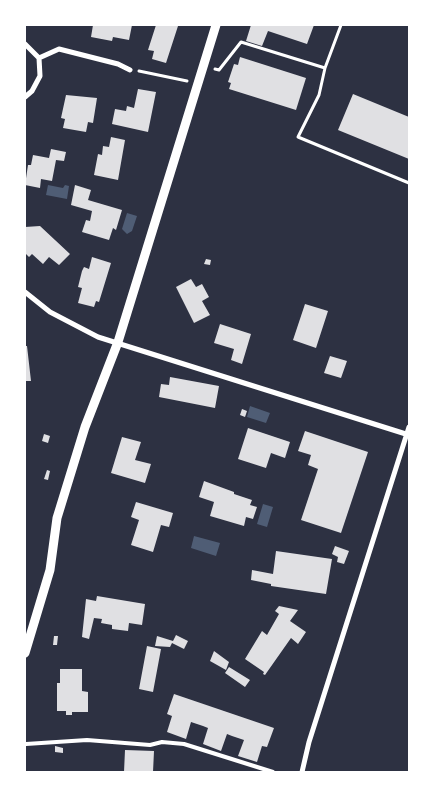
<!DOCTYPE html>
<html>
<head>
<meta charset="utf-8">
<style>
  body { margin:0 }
  #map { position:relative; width:434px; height:797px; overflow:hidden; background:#2d3142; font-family:Ubuntu,sans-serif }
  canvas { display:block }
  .frame { position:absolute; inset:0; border:26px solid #fff; pointer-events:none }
</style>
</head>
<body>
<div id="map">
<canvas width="434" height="797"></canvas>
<div class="frame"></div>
</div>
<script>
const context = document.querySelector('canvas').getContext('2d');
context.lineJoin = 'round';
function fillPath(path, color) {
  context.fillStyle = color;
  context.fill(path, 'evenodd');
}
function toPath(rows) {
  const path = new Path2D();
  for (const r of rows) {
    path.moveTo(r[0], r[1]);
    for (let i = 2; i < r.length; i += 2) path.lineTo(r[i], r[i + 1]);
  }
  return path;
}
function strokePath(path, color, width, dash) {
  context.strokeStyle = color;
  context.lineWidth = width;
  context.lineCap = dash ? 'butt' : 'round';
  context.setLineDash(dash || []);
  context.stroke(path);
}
fillPath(toPath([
  [48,185,63,188,65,185,69,186,67,199,46,195],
  [127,213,137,216,132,231,127,234,122,229],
  [250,406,270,413,266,423,247,417],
  [263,504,273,507,267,527,257,524],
  [194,536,220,543,216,556,191,548]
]), '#4f5d75');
fillPath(toPath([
  [93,25,132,25,129,40,113,37,112,41,91,37],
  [156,25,178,26,166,63,152,59,154,51,148,50],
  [251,25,314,25,307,44,268,31,262,46,246,41],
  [240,57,306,78,296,110,229,89,231,83,228,82,234,64,238,65],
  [138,89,156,92,148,132,112,124,115,109,126,111,127,106,134,108],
  [353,94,409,117,409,159,338,130],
  [66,95,97,98,93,123,88,122,86,132,63,128,65,119,61,118],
  [111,137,125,140,118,180,94,175,98,154,102,155,103,146,109,147],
  [51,149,66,152,64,161,56,160,52,181,41,179,40,188,25,185,28,165,31,165,33,155,49,158],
  [75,185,91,190,88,200,122,210,116,230,113,228,109,240,82,232,86,220,90,221,92,211,71,205],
  [40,226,70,254,59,265,49,257,43,264,32,254,29,257,25,253,25,227],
  [92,257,111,263,99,302,96,301,94,307,78,303,82,288,78,287,82,271,84,267,89,269],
  [206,259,211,260,210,265,204,264],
  [191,279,196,287,202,284,209,297,202,301,210,315,194,323,176,287],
  [305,304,328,311,316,348,293,340],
  [220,324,251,334,242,364,231,360,234,349,214,343],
  [25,346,27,346,31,381,25,381],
  [330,356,347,361,341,378,324,373],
  [170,377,219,386,215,408,159,397,161,384,169,385],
  [242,409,247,411,245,417,240,415],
  [248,428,290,442,285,458,271,453,266,468,238,459],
  [305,431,368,452,341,533,301,520,318,469,308,465,311,455,298,451],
  [44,434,50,436,48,443,42,441],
  [122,437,141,442,135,460,151,464,145,483,111,473],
  [47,470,50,471,48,480,44,479],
  [204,481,234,492,234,494,252,500,250,505,257,507,253,519,246,517,244,526,210,516,214,502,199,497],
  [136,502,173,513,169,527,161,525,153,552,131,545,139,520,131,517],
  [335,546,349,551,344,564,337,562,338,557,332,554],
  [276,551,332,559,326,594,271,586,271,584,251,580,252,570,273,574],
  [97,596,145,604,142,625,129,623,128,631,112,629,112,625,101,623,102,619,94,618,89,639,82,637,86,599,96,601],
  [279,606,298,610,290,621,306,632,298,644,291,638,265,675,263,674,264,672,245,659,262,631,267,635,279,614,275,611],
  [176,635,188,641,184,649,172,643,170,647,155,646,157,636,173,641],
  [54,636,58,636,57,645,53,645],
  [147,646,161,649,153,692,139,689],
  [214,651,229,662,226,670,210,661],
  [229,667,250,680,245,687,225,673],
  [60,669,82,669,82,691,88,692,88,712,72,712,72,715,66,715,66,711,57,711,57,683,60,683],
  [174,694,274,728,267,747,262,746,257,762,238,756,244,740,232,736,227,734,221,751,203,744,208,728,203,726,191,722,186,739,167,732,172,716,167,714],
  [55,746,63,748,63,753,55,752],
  [125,750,154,751,153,772,124,772]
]), '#e0e0e3');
strokePath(toPath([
  [341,25,325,68,319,95,298,137,409,183],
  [215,69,219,70,241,42,325,68],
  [139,71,187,81]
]), '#fff', 3);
strokePath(toPath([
  [26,744,87,740,150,745,162,742,184,744,273,772]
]), '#fff', 4);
strokePath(toPath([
  [25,44,39,58,40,76,32,91,25,97],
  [39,58,59,49,118,64,130,70],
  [25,292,50,312,98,337,409,435],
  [302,772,309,742,409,427]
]), '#fff', 5);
strokePath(toPath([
  [25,653,50,570,57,518,85,427,118,342,216,25]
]), '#fff', 9);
</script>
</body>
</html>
